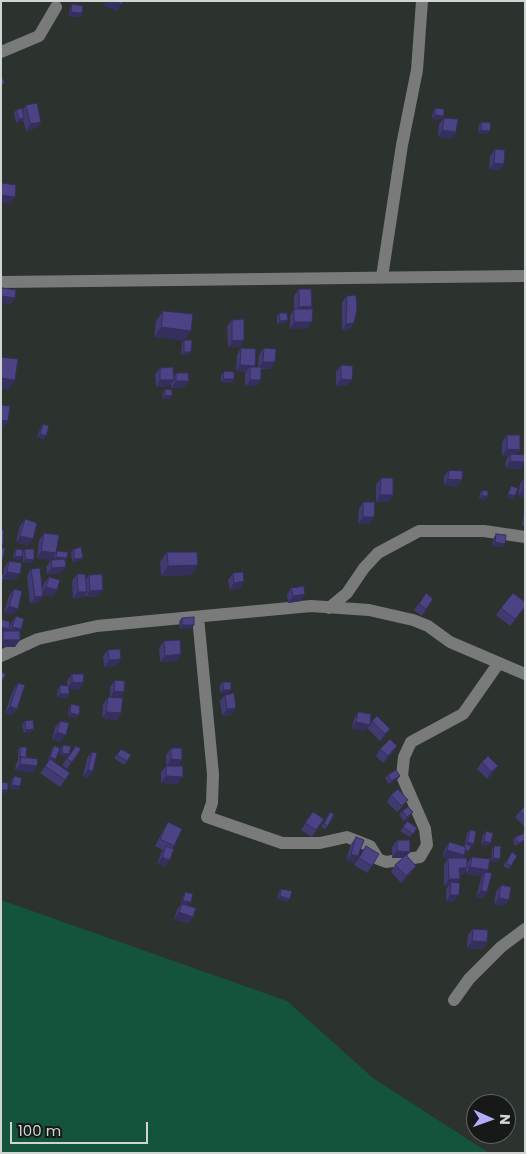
<!DOCTYPE html>
<html>
<head>
<meta charset="utf-8">
<style>
  body { margin:0 }
  #map { position:relative; width:526px; height:1154px; overflow:hidden; background:#2c322e; font-family:Poppins,sans-serif }
  canvas { display:block }
  .frame { position:absolute; inset:0; border:2px solid #d0d4d2; pointer-events:none }
  .north { position:absolute; left:466px; top:1094px; width:50px; height:50px; box-sizing:border-box; background:#161917; border:1px solid #606462; border-radius:50%; rotate:92deg; font-size:14px; font-weight:700; line-height:20px; text-align:center; color:#d0d4d2 }
  .north::after { content:''; display:block; margin:auto; width:18px; height:22px; background:#b2adf9; clip-path:polygon(50% 0,100% 100%,50% 72%,0 100%) }
  .scale { position:absolute; left:10px; top:1122px; width:138px; height:22px; box-sizing:border-box; border:2px solid #d0d4d2; border-top:0; padding-left:6px; font-size:15px; line-height:18px; white-space:nowrap; color:#d0d4d2; -webkit-text-stroke:4px #161917; paint-order:stroke }
</style>
</head>
<body>
<div id="map">
<canvas width="526" height="1154"></canvas>
<div class="frame"></div>
<div class="north">N</div>
<div class="scale">100 m</div>
</div>
<script>
const context = document.querySelector('canvas').getContext('2d');
context.lineJoin = 'round';
function fillPath(path, color) {
  context.fillStyle = color;
  context.fill(path, 'evenodd');
}
function toPath(rows) {
  const path = new Path2D();
  for (const r of rows) {
    path.moveTo(r[0], r[1]);
    for (let i = 2; i < r.length; i += 2) path.lineTo(r[i], r[i + 1]);
  }
  return path;
}
function strokePath(path, color, width, dash) {
  context.strokeStyle = color;
  context.lineWidth = width;
  context.lineCap = dash ? 'butt' : 'round';
  context.setLineDash(dash || []);
  context.stroke(path);
}
fillPath(toPath([
  [1,900,287,1001,373,1078,489,1153,1,1153]
]), '#14543a');
strokePath(toPath([
  [1,52,39,36,56,7],
  [382,277,402,145,417,70,422,1],
  [1,282,525,276],
  [329,608,347,593,364,568,378,553,419,531,484,531,525,537],
  [198,617,213,774,212,803,207,817,282,843,320,843,347,837,370,846,378,859,386,862,420,857,427,845,425,829,402,776,404,757,411,742,463,714,498,664],
  [1,656,38,639,97,626,311,606,369,610,413,620,428,626,450,642,525,674],
  [454,1000,469,979,501,947,525,929]
]), '#787b79', 12);
fillPath(toPath([
  [72,4,82,13,80,17,69,16,70,8],
  [26,105,41,122,36,128,26,131,23,120,22,121,16,123,14,113,16,110,23,110],
  [435,108,441,120,432,119,433,112],
  [444,118,456,132,452,139,438,137,439,124],
  [482,122,487,134,478,133,479,125],
  [495,149,504,164,500,170,489,169,490,156],
  [299,289,312,306,310,309,312,322,308,328,290,329,290,316,294,309,294,296],
  [347,296,354,323,349,330,342,330,342,302],
  [163,311,185,340,189,355,181,355,182,343,184,340,154,337,156,321],
  [279,313,285,324,277,324,277,316],
  [232,320,244,340,240,347,228,347,227,326],
  [241,348,254,367,258,367,259,355,264,348,271,369,261,369,257,386,245,386,245,374,246,372,236,371,237,355],
  [341,365,347,386,336,386,336,372],
  [160,368,174,376,176,373,189,381,184,387,171,388,171,383,169,386,156,387,155,374],
  [224,371,234,379,232,383,221,382,221,375],
  [165,389,169,399,162,399,163,393],
  [43,424,44,440,37,437,41,427],
  [507,435,517,454,525,455,525,463,520,469,505,468,506,460,509,456,502,456,502,442],
  [449,470,457,487,444,485,444,476],
  [381,478,393,495,388,502,376,502,376,485],
  [524,478,525,498,518,496,520,484],
  [482,490,485,500,479,499,480,493],
  [363,502,370,524,358,524,359,509],
  [525,510,525,525,522,525,524,512],
  [25,519,28,546,16,542,20,526],
  [44,533,56,553,67,558,65,561,61,573,47,574,46,567,51,560,54,560,54,555,51,560,37,558,39,540],
  [496,534,505,544,502,547,492,546,494,537],
  [16,549,22,557,20,560,13,559,14,552],
  [25,549,32,563,23,563,23,552],
  [74,549,81,561,72,562,71,552],
  [167,552,198,565,191,575,161,576,160,562],
  [9,561,20,574,15,580,3,579,4,568],
  [31,569,42,591,44,583,49,577,57,590,53,597,43,594,43,596,38,603,30,604,27,576],
  [233,573,244,581,240,588,230,590,228,580],
  [77,574,86,579,89,575,98,596,85,597,85,594,82,598,73,599,72,581],
  [291,588,301,601,288,603,287,595],
  [14,589,13,615,4,613,9,596],
  [426,593,433,599,422,616,414,610],
  [525,607,510,626,496,615,501,608],
  [16,616,21,629,20,631,15,647,1,647,1,619,7,631,8,631,11,623],
  [182,618,192,628,180,629,179,621],
  [164,641,177,661,160,662,159,648],
  [108,650,121,659,116,666,104,667,103,656],
  [72,674,79,690,69,689,69,694,67,698,57,697,58,689,60,685,67,686,67,681],
  [115,680,124,692,120,698,121,713,117,720,102,718,103,704,108,697,110,697,110,687],
  [223,682,229,693,220,693,220,685],
  [18,683,12,715,5,713,13,690],
  [225,695,236,708,231,715,222,716,220,701],
  [71,704,77,718,68,717,69,708],
  [358,712,370,725,377,716,385,736,380,741,367,728,365,731,352,729,354,719],
  [25,721,32,732,24,733,22,725],
  [60,721,61,742,52,739,55,727],
  [63,745,67,757,60,756,61,748],
  [54,746,54,762,70,773,60,787,40,773,49,761,48,760,52,749],
  [76,746,81,749,67,769,62,765],
  [397,746,393,752,383,763,376,756,380,749],
  [20,747,26,758,33,773,15,770,16,764,18,761,18,750],
  [171,748,182,760,178,766,178,784,161,783,161,772,166,766,166,755],
  [121,749,131,755,124,765,114,758],
  [92,752,93,771,88,778,83,776,87,758],
  [482,762,498,766,493,773,487,779,477,769],
  [388,775,400,776,397,780,389,784,385,778],
  [14,776,18,790,10,788,12,779],
  [391,795,408,800,403,806,397,812,387,802],
  [525,806,525,827,515,817,520,811],
  [402,811,410,816,404,821,399,815],
  [313,812,324,819,312,837,301,830],
  [330,812,328,826,325,829,321,827],
  [407,821,417,828,410,837,400,831],
  [168,822,174,846,172,849,170,860,165,867,157,864,161,853,163,850,155,846,164,829],
  [470,830,471,847,470,847,466,854,464,854,462,858,467,863,472,857,487,872,487,892,483,898,476,897,481,879,482,876,466,874,466,869,463,874,460,875,457,883,454,902,446,901,446,889,449,886,444,886,444,865,448,858,442,857,445,849,449,842,464,847,465,844,467,833],
  [486,831,488,846,481,845,483,835],
  [525,833,525,842,515,846,513,840,515,837],
  [356,837,354,863,346,860,351,844],
  [397,840,410,852,407,856,411,873,401,883,391,872,395,865,403,858,392,858,392,847],
  [366,846,372,866,367,873,354,865],
  [494,846,497,862,491,862,492,849],
  [512,852,517,856,509,869,503,866],
  [501,885,504,906,494,904,496,892],
  [281,889,288,902,277,899,279,892],
  [185,892,189,906,189,924,174,919,177,910,181,904,183,896],
  [473,929,487,942,482,949,467,948,468,935]
]), '#403a71');
fillPath(toPath([
  [106,1,113,1,122,4,117,11,103,6],
  [71,12,82,13,80,17,69,16],
  [435,115,444,116,441,120,432,119],
  [24,118,22,121,16,123,19,119],
  [41,122,36,128,26,131,30,124],
  [442,130,456,132,452,139,438,137],
  [481,130,490,131,487,134,478,133],
  [494,163,504,164,500,170,489,169],
  [1,195,15,197,10,204,1,203],
  [1,296,15,298,10,305,1,303],
  [312,306,307,313,294,313,299,307],
  [288,320,285,324,277,324,280,321],
  [294,322,312,322,308,328,290,329],
  [354,323,349,330,342,330,346,324],
  [161,327,191,331,184,341,154,337],
  [244,340,240,347,228,347,232,341],
  [184,352,191,352,189,355,181,355],
  [263,362,275,362,271,369,258,368],
  [240,365,255,366,251,372,250,367,246,372,236,371],
  [1,378,15,380,8,390,1,389],
  [223,379,234,379,232,383,221,382],
  [341,379,352,380,347,386,336,386],
  [160,380,174,380,169,386,156,387],
  [250,380,261,380,257,386,245,386],
  [176,381,189,381,184,387,171,388],
  [165,395,172,396,169,399,162,399],
  [1,420,8,421,4,428,1,428],
  [40,434,46,436,44,440,37,437],
  [507,449,520,450,515,456,511,454,509,456,502,456],
  [510,461,525,462,525,463,520,469,505,468],
  [448,479,462,480,457,487,444,485],
  [523,490,525,490,525,498,518,496],
  [508,494,515,496,513,500,506,497],
  [380,495,393,495,388,502,376,502],
  [482,496,488,496,485,500,479,499],
  [363,517,374,517,370,524,358,524],
  [20,536,33,539,28,546,16,542],
  [495,542,505,544,502,547,492,546],
  [41,551,56,553,51,560,37,558],
  [15,556,22,557,20,560,13,559],
  [56,557,67,558,65,561,54,560],
  [83,558,81,561,72,562,74,559],
  [25,559,34,560,32,563,23,563],
  [198,565,191,575,161,576,168,566],
  [66,567,61,573,47,574,52,568],
  [7,572,20,574,15,580,3,578],
  [244,581,240,588,230,590,234,583],
  [46,587,57,590,53,597,42,593],
  [103,590,98,596,85,597,90,591],
  [78,592,87,592,82,598,73,599],
  [305,594,301,601,288,603,293,596],
  [43,596,38,603,30,604,35,597],
  [9,606,18,609,13,615,4,613],
  [182,625,194,625,192,628,180,629],
  [1,627,9,629,4,636,3,631,1,634],
  [12,627,21,629,16,636,8,633],
  [3,640,20,640,15,647,1,647,1,642],
  [181,654,177,661,160,662,165,656],
  [121,659,116,666,104,667,109,660],
  [72,682,83,683,79,690,67,689],
  [223,690,231,690,229,693,220,693],
  [114,691,124,692,120,699,110,698],
  [60,694,69,694,67,698,57,697],
  [10,706,17,709,12,715,5,713],
  [236,708,231,715,222,716,227,709],
  [106,712,121,713,117,720,102,718],
  [70,713,79,715,77,718,68,717],
  [356,722,370,725,365,731,352,729],
  [34,729,32,732,24,733,26,730],
  [390,729,385,736,380,741,385,734],
  [57,732,66,735,61,742,52,739],
  [397,746,393,752,383,763,388,756],
  [62,753,69,754,67,757,60,756],
  [50,757,56,759,54,763,48,760],
  [171,759,182,760,177,767,166,766],
  [20,764,37,766,33,773,15,770],
  [498,766,493,773,487,779,491,772],
  [88,770,93,771,88,778,83,776],
  [166,776,183,777,178,784,161,783],
  [400,776,397,780,389,784,391,781],
  [12,785,20,786,18,790,10,788],
  [1,790,8,790,5,794,1,793],
  [525,840,525,842,515,846,518,843],
  [484,841,491,843,488,846,481,845],
  [467,842,474,844,471,847,465,846],
  [463,849,469,851,466,854,461,852],
  [447,850,464,855,459,862,442,857],
  [397,851,410,852,405,858,392,858],
  [351,854,358,856,354,863,346,860],
  [162,857,170,860,165,867,157,864],
  [493,858,500,859,497,862,491,862],
  [416,866,411,873,401,883,406,876],
  [470,867,488,870,484,875,485,872,482,876,466,874],
  [459,868,467,868,463,874,455,875],
  [449,879,460,879,455,886,451,882,449,886,444,886],
  [481,890,487,892,483,898,476,897],
  [450,895,459,895,454,902,446,901],
  [280,896,290,899,288,902,277,899],
  [499,898,509,900,504,906,494,904],
  [183,901,191,902,189,906,181,904],
  [179,912,193,917,189,924,174,919],
  [472,941,487,942,482,949,467,948]
]), '#342f5c');
const building = toPath([
  [113,1,123,1,122,4,113,1],
  [72,4,83,6,82,13,71,12,72,4],
  [1,75,5,83,1,85,1,75],
  [37,103,41,122,30,124,26,105,37,103],
  [22,108,24,118,19,119,16,110,22,108],
  [435,108,444,109,444,116,435,115,435,108],
  [444,118,458,119,456,132,442,130,444,118],
  [482,122,491,123,490,131,481,130,482,122],
  [495,149,505,150,504,164,494,163,495,149],
  [2,183,16,185,15,197,1,195,2,183],
  [2,288,16,290,15,298,1,296,2,288],
  [299,289,311,289,312,306,299,307,299,289],
  [356,295,357,310,354,323,346,324,347,296,356,295],
  [294,309,313,309,312,322,294,322,294,309],
  [163,311,193,314,191,331,161,327,163,311],
  [279,313,287,313,288,320,280,321,279,313],
  [244,319,244,340,232,341,232,320,244,319],
  [184,340,192,340,191,352,184,352,184,340],
  [241,348,256,349,255,366,240,365,241,348],
  [264,348,276,349,275,362,263,362,264,348],
  [1,357,18,359,15,380,1,378,1,357],
  [341,365,353,366,352,380,341,379,341,365],
  [173,367,174,380,160,380,160,368,173,367],
  [250,367,261,367,261,380,250,380,250,367],
  [224,371,234,372,234,379,223,379,224,371],
  [176,373,188,373,189,381,176,381,176,373],
  [165,389,172,390,172,396,165,395,165,389],
  [1,405,10,406,8,421,1,420,1,405],
  [43,424,49,426,46,436,40,434,43,424],
  [507,435,520,435,520,450,507,449,507,435],
  [511,454,525,455,525,462,510,461,511,454],
  [449,470,463,471,462,480,448,479,449,470],
  [381,478,393,478,393,495,380,495,381,478],
  [524,478,525,478,525,490,523,490,524,478],
  [511,486,518,488,515,496,508,494,511,486],
  [482,490,488,491,488,496,482,496,482,490],
  [363,502,375,502,374,517,363,517,363,502],
  [25,519,37,523,33,539,20,536,25,519],
  [1,530,4,530,3,545,1,545,1,530],
  [44,533,59,535,56,553,41,551,44,533],
  [496,534,506,535,505,544,495,542,496,534],
  [81,547,83,558,74,559,74,549,81,547],
  [1,548,5,548,3,559,1,559,1,548],
  [16,549,23,550,22,557,15,556,16,549],
  [25,549,34,549,34,560,25,559,25,549],
  [57,551,68,552,67,558,56,557,57,551],
  [167,552,197,552,198,565,168,566,167,552],
  [65,559,66,567,52,568,51,560,65,559],
  [9,561,22,563,20,574,7,572,9,561],
  [40,568,43,596,35,597,31,569,40,568],
  [243,572,244,581,234,583,233,573,243,572],
  [1,574,4,575,1,587,1,574],
  [77,574,85,574,87,592,78,592,77,574],
  [102,574,103,590,90,591,89,575,102,574],
  [49,577,60,580,57,590,46,587,49,577],
  [304,586,305,594,293,596,291,588,304,586],
  [14,589,22,591,18,609,9,606,14,589],
  [426,593,433,599,426,609,419,604,426,593],
  [513,593,525,602,525,607,515,619,501,608,513,593],
  [16,616,24,619,21,629,12,627,16,616],
  [194,617,194,625,182,625,182,618,194,617],
  [1,619,10,622,9,629,1,627,1,619],
  [3,631,20,631,20,640,3,640,3,631],
  [180,640,181,654,165,656,164,641,180,640],
  [120,649,121,659,109,660,108,650,120,649],
  [1,671,6,675,1,682,1,671],
  [72,674,84,674,83,683,72,682,72,674],
  [115,680,125,681,124,692,114,691,115,680],
  [223,682,231,682,231,690,223,690,223,682],
  [18,683,25,685,17,709,10,706,18,683],
  [60,685,69,686,69,694,60,694,60,685],
  [234,693,236,708,227,709,225,695,234,693],
  [108,697,123,698,121,713,106,712,108,697],
  [71,704,80,706,79,715,70,713,71,704],
  [358,712,371,714,370,725,356,722,358,712],
  [377,716,390,729,385,734,372,721,377,716],
  [33,720,34,729,26,730,25,721,33,720],
  [60,721,69,723,66,735,57,732,60,721],
  [390,739,397,746,388,756,380,749,390,739],
  [63,745,71,746,69,754,62,753,63,745],
  [54,746,60,748,56,759,50,757,54,746],
  [76,746,81,749,72,762,67,759,76,746],
  [20,747,27,747,26,758,21,757,20,758,20,747],
  [171,748,182,748,182,760,171,759,171,748],
  [121,749,131,755,127,761,117,755,121,749],
  [92,752,97,753,93,771,88,770,92,752],
  [488,756,498,766,491,772,482,762,488,756],
  [21,757,38,759,37,766,20,764,21,757],
  [50,759,70,773,65,780,45,766,50,759],
  [166,766,183,766,183,777,166,776,166,766],
  [396,770,400,776,391,781,388,775,396,770],
  [14,776,22,778,20,786,12,785,14,776],
  [1,782,8,783,8,790,1,790,1,782],
  [398,789,408,800,402,806,391,795,398,789],
  [525,806,525,816,520,811,525,806],
  [408,807,413,812,407,817,402,811,408,807],
  [313,812,324,819,316,830,305,823,313,812],
  [330,812,334,814,328,826,324,824,330,812],
  [407,821,417,828,413,834,403,827,407,821],
  [168,822,182,829,174,846,160,839,168,822],
  [470,830,476,831,474,844,467,842,470,830],
  [486,831,493,833,491,843,484,841,486,831],
  [525,833,525,840,518,843,515,837,525,833],
  [356,837,364,840,358,856,351,854,356,837],
  [397,840,410,840,410,852,397,851,397,840],
  [449,842,466,847,464,855,447,850,449,842],
  [465,844,471,846,469,851,465,850,466,847,464,847,465,844],
  [166,846,174,849,170,860,162,857,166,846],
  [366,846,379,854,372,866,359,858,366,846],
  [494,846,501,846,500,859,493,858,494,846],
  [512,852,517,856,511,866,506,863,512,852],
  [406,855,416,866,406,876,395,865,406,855],
  [472,857,490,859,488,870,470,867,472,857],
  [448,858,467,858,467,868,459,868,460,879,449,879,448,858],
  [485,872,492,873,487,892,481,890,485,872],
  [451,882,460,883,459,895,450,895,451,882],
  [501,885,511,887,509,900,499,898,501,885],
  [281,889,292,891,290,899,280,896,281,889],
  [185,892,193,894,191,902,183,901,185,892],
  [182,904,196,908,193,917,179,912,182,904],
  [473,929,488,930,487,942,472,941,473,929]
]);
fillPath(building, '#4b4383');
strokePath(building, '#342f5c', 1);
</script>
</body>
</html>
